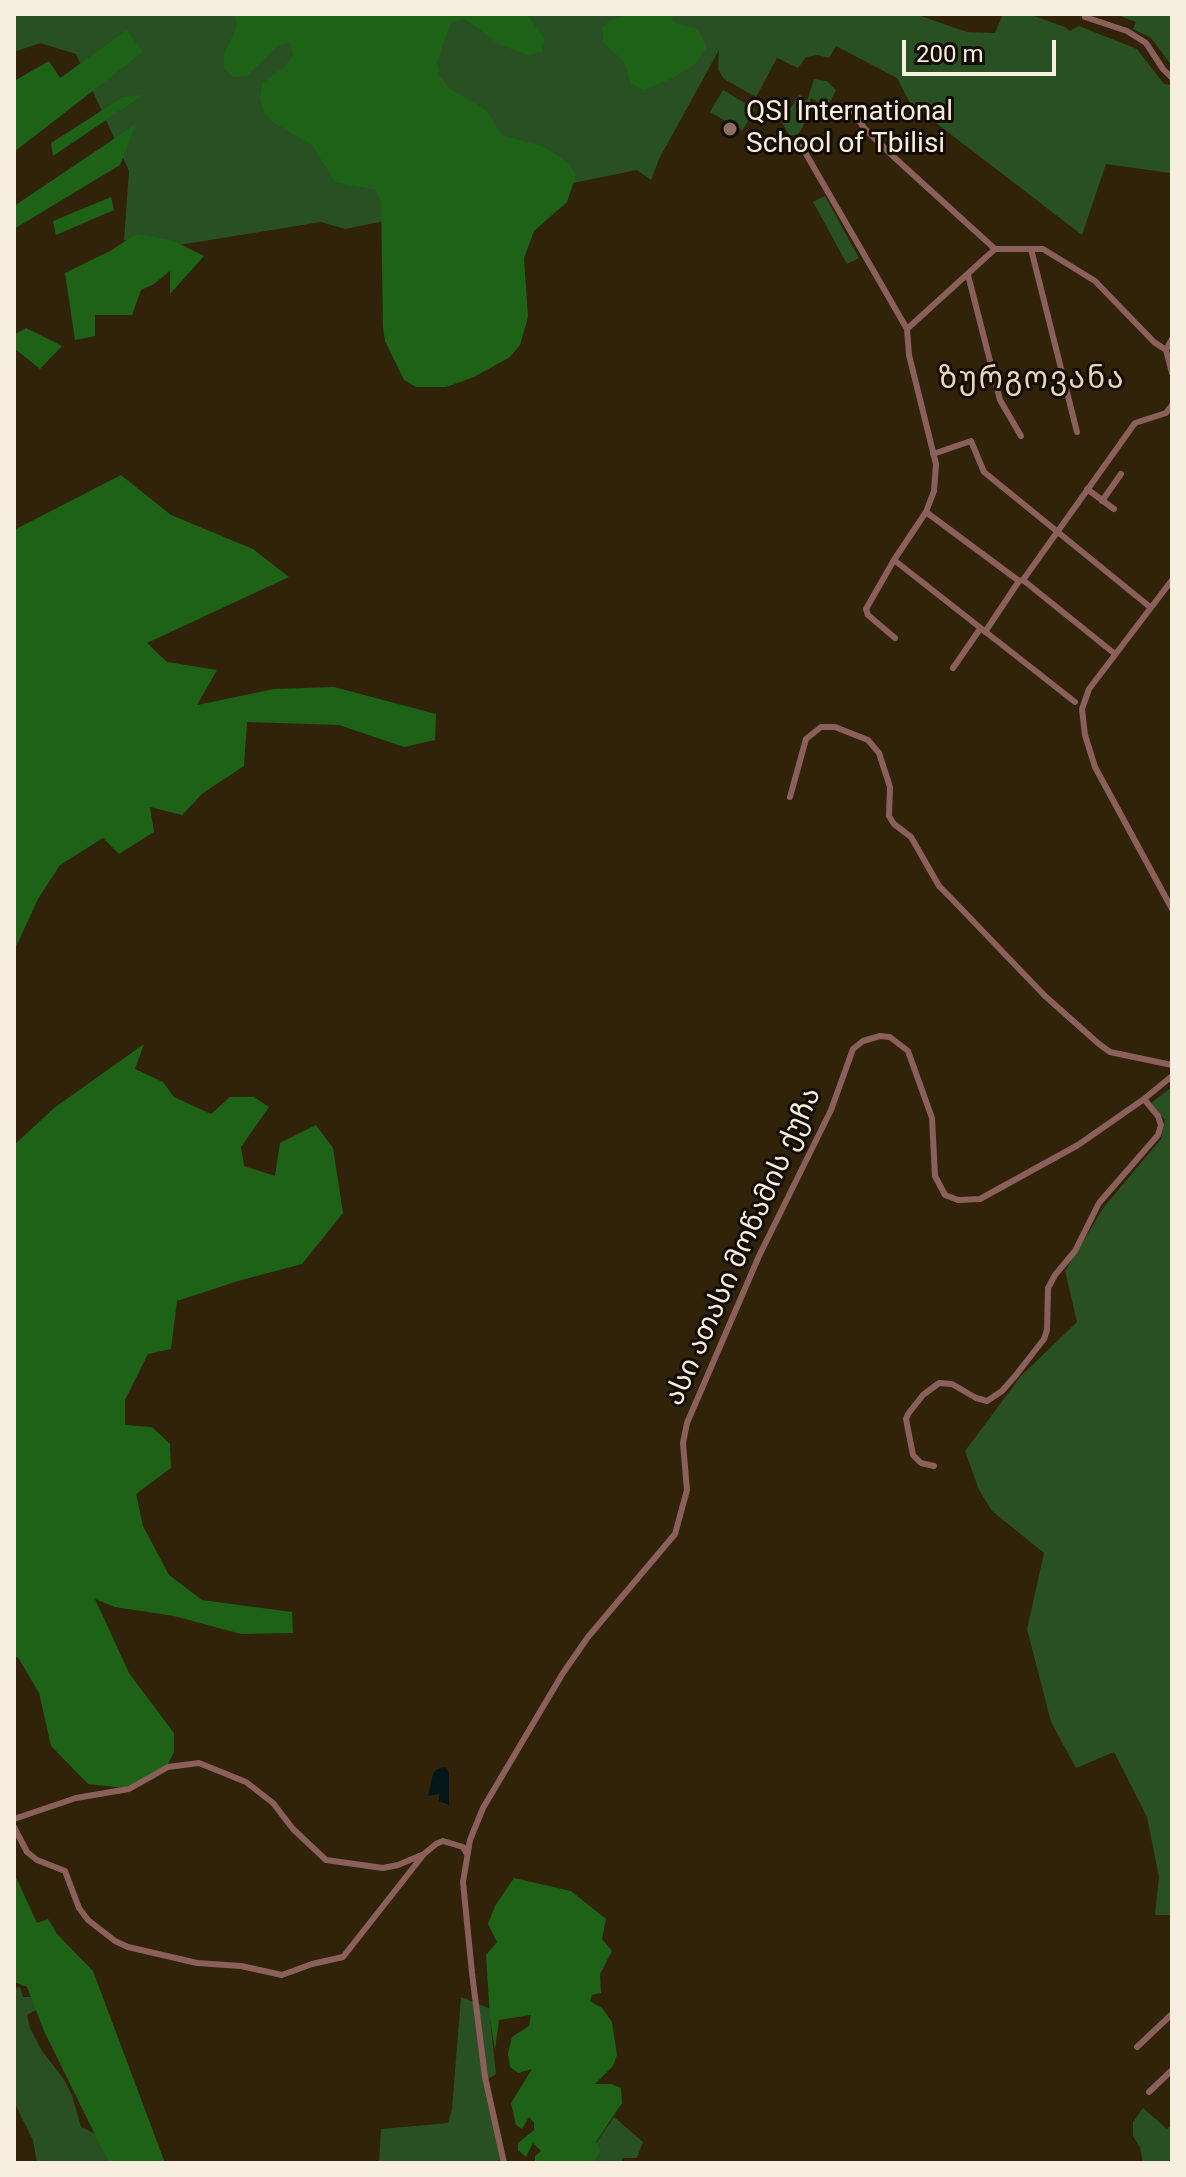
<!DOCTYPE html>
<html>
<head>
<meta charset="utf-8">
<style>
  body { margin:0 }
  #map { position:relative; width:1186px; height:2177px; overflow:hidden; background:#31220a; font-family:Roboto,sans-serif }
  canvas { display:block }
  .frame { position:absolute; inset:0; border:16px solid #f7eee0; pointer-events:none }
  .scale { position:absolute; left:902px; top:40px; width:154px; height:36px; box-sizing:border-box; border:4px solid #f7eee0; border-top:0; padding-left:10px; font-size:24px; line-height:28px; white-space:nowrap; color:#f7eee0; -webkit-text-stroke:6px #140d04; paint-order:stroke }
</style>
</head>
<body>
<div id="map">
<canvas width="1186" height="2177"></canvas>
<div class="frame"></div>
<div class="scale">200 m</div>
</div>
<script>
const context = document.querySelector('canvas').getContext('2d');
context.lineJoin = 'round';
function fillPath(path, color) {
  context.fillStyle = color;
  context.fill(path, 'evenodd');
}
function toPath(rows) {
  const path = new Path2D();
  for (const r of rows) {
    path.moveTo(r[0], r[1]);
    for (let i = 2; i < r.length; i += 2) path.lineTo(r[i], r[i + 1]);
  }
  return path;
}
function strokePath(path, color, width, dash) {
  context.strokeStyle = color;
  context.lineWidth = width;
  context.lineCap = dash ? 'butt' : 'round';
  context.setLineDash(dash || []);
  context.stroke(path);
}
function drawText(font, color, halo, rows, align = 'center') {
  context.font = font + ' Roboto,"Noto Sans Georgian",sans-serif';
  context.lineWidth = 6;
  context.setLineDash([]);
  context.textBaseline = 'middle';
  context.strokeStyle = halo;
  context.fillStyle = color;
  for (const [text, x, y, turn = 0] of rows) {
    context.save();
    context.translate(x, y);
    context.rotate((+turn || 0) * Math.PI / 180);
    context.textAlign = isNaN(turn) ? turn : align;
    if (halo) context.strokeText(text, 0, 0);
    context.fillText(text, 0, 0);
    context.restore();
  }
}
fillPath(toPath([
  [14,14,915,14,967,32,995,33,1003,14,1028,14,1065,27,1070,31,1079,26,1137,49,1164,84,1172,85,1172,168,1170,173,1106,164,1082,235,910,103,897,78,836,46,829,58,818,55,806,57,798,68,777,58,756,97,724,79,718,69,719,50,659,159,651,180,637,170,345,229,321,222,173,246,124,240,129,171,76,54,40,43,14,52],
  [1115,14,1172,14,1172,66,1151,38,1133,29,1136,22],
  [814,79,827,81,836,90,827,108,811,98,803,127,798,134,790,136,778,116,784,108,789,111,799,94,807,101],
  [723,90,755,109,742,131,710,112],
  [825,196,859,258,847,264,813,202],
  [1169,1089,1172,1092,1172,1915,1155,1915,1159,1877,1147,1817,1114,1752,1076,1768,1051,1722,1027,1629,1044,1553,992,1511,979,1490,965,1451,1021,1376,1077,1322,1065,1271,1104,1207,1161,1139,1165,1120,1151,1103],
  [20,1987,23,1997,34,1997,38,2009,27,2015,30,2028,42,2051,63,2078,72,2095,81,2127,96,2134,109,2163,37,2163,33,2140,14,2102,14,1988],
  [461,1997,491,2009,490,2019,496,2074,483,2082,506,2163,379,2163,381,2129,448,2123,452,2109],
  [1143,2108,1167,2129,1172,2125,1172,2163,1143,2163,1140,2147,1133,2136,1133,2122],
  [614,2117,643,2142,637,2158,622,2158,622,2163,593,2163,601,2151,596,2143]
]), '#285023');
fillPath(toPath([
  [235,14,527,14,545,39,542,52,528,55,500,45,465,19,451,22,437,63,440,76,449,88,486,110,502,135,544,147,568,163,576,175,567,202,534,231,524,258,528,317,520,345,510,357,474,377,446,387,416,387,404,380,385,341,383,327,381,203,376,190,335,182,312,145,274,123,264,113,260,98,262,83,284,67,293,55,290,42,278,46,247,76,233,77,224,68,224,54,237,26],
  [630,14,674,14,672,20,678,24,698,29,707,47,695,64,671,79,644,90,631,84,624,62,603,42,603,27,609,21],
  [127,30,143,52,14,152,14,81,49,61,60,78],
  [143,95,53,156,51,143,123,97],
  [136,124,120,165,14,229,14,206],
  [111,197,114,210,56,235,53,221],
  [136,234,172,240,204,256,170,294,170,271,154,284,141,290,132,315,95,315,95,336,75,340,65,273,110,251],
  [26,328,62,346,40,369,14,348,14,335],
  [121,475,171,515,253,549,289,577,147,643,167,662,217,670,197,705,274,689,334,687,436,714,435,740,404,747,339,725,247,722,244,766,203,793,182,815,150,807,154,832,119,854,103,838,60,865,38,899,14,951,14,530],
  [144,1044,135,1069,163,1082,174,1097,211,1114,230,1097,254,1097,269,1107,241,1147,244,1166,275,1176,280,1143,316,1125,333,1148,343,1213,302,1264,238,1281,177,1301,171,1349,148,1354,125,1400,125,1425,152,1427,170,1444,171,1468,136,1494,143,1526,169,1575,202,1600,292,1612,293,1633,241,1634,174,1616,115,1607,95,1599,129,1673,174,1733,174,1752,168,1764,154,1779,125,1788,88,1784,51,1746,39,1693,19,1659,14,1655,14,1145,54,1108],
  [14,1873,37,1923,48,1919,57,1934,93,1971,165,2163,109,2163,44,2031,27,1987,14,1982],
  [514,1878,571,1891,606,1919,602,1939,612,1951,600,1974,601,1993,592,1995,590,2001,602,2008,612,2022,617,2055,613,2066,595,2084,611,2084,621,2088,622,2103,596,2142,601,2151,593,2163,535,2163,535,2156,541,2151,533,2143,526,2157,518,2150,518,2143,534,2130,534,2123,529,2117,522,2129,516,2125,511,2103,532,2069,518,2073,510,2067,508,2053,512,2037,529,2026,531,2015,499,2020,495,2050,490,2019,486,1955,497,1942,488,1924,495,1906]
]), '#1d6216');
fillPath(toPath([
  [445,1767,449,1773,449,1805,439,1801,439,1794,428,1796,433,1774,437,1769]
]), '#041617');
strokePath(toPath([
  [1085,17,1127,31,1146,43,1163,69,1172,78],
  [851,108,864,128,896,159,995,249],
  [802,147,907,329,909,355,936,464,934,491,926,512,894,560,866,609,868,615,895,638],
  [1031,249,1077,432],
  [968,275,1000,400,1021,436],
  [907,329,995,249,1043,249,1095,281,1154,342,1166,350],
  [1172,339,1166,350,1172,373],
  [933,454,971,441,984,472,1150,607],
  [1087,489,1114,509],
  [1102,501,1121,474],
  [926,512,1019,581],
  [894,560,1075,702],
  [1023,580,1115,654],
  [1172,580,1089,689,1082,709,1085,735,1095,767,1172,909],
  [985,632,1019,581,1023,580,1135,423,1166,413,1172,405],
  [953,668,980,629],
  [790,797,806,739,821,727,835,727,868,740,879,753,890,787,889,816,894,824,911,837,939,886,949,896,1045,996,1099,1044,1110,1052,1172,1065],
  [934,1466,921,1463,913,1455,906,1419,908,1414,923,1395,939,1383,952,1384,976,1398,987,1401,1002,1391,1016,1375,1044,1339,1047,1330,1048,1288,1055,1275,1075,1251,1099,1203,1158,1135,1161,1125,1158,1116,1144,1099],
  [14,1819,76,1798,129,1789,168,1767,199,1763,246,1782,273,1803,293,1829,326,1860,383,1868,398,1865,424,1854],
  [14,1827,27,1852,37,1860,65,1871,79,1908,88,1920,115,1941,128,1947,197,1963,241,1966,282,1975,312,1964,343,1957,424,1854,436,1844,443,1841,463,1847,467,1854],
  [1137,2047,1172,2014],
  [1149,2092,1172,2070],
  [504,2163,485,2077,472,1973,463,1882,470,1840,483,1808,563,1673,588,1637,675,1534,687,1490,683,1443,687,1423,759,1256,831,1110,853,1049,863,1041,880,1036,890,1037,908,1051,932,1118,935,1176,945,1195,958,1200,980,1199,1078,1145,1144,1099,1172,1076]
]), '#8b605a', 6);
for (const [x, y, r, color] of [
  [730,129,8,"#8d6e63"]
]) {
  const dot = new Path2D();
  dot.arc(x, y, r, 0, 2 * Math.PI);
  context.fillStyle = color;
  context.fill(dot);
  strokePath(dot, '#140d04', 3);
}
drawText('28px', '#f7eee0', '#140d04', [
  ["QSI International",746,113],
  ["School of Tbilisi",746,145]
], 'left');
drawText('28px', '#f7eee0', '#140d04', [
  ["ასი ათასი მოწამის ქუჩა",744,1247,-66]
]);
context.letterSpacing = '2px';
drawText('30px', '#e9d6ba', '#140d04', [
  ["ზურგოვანა",1032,380]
]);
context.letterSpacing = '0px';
</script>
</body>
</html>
